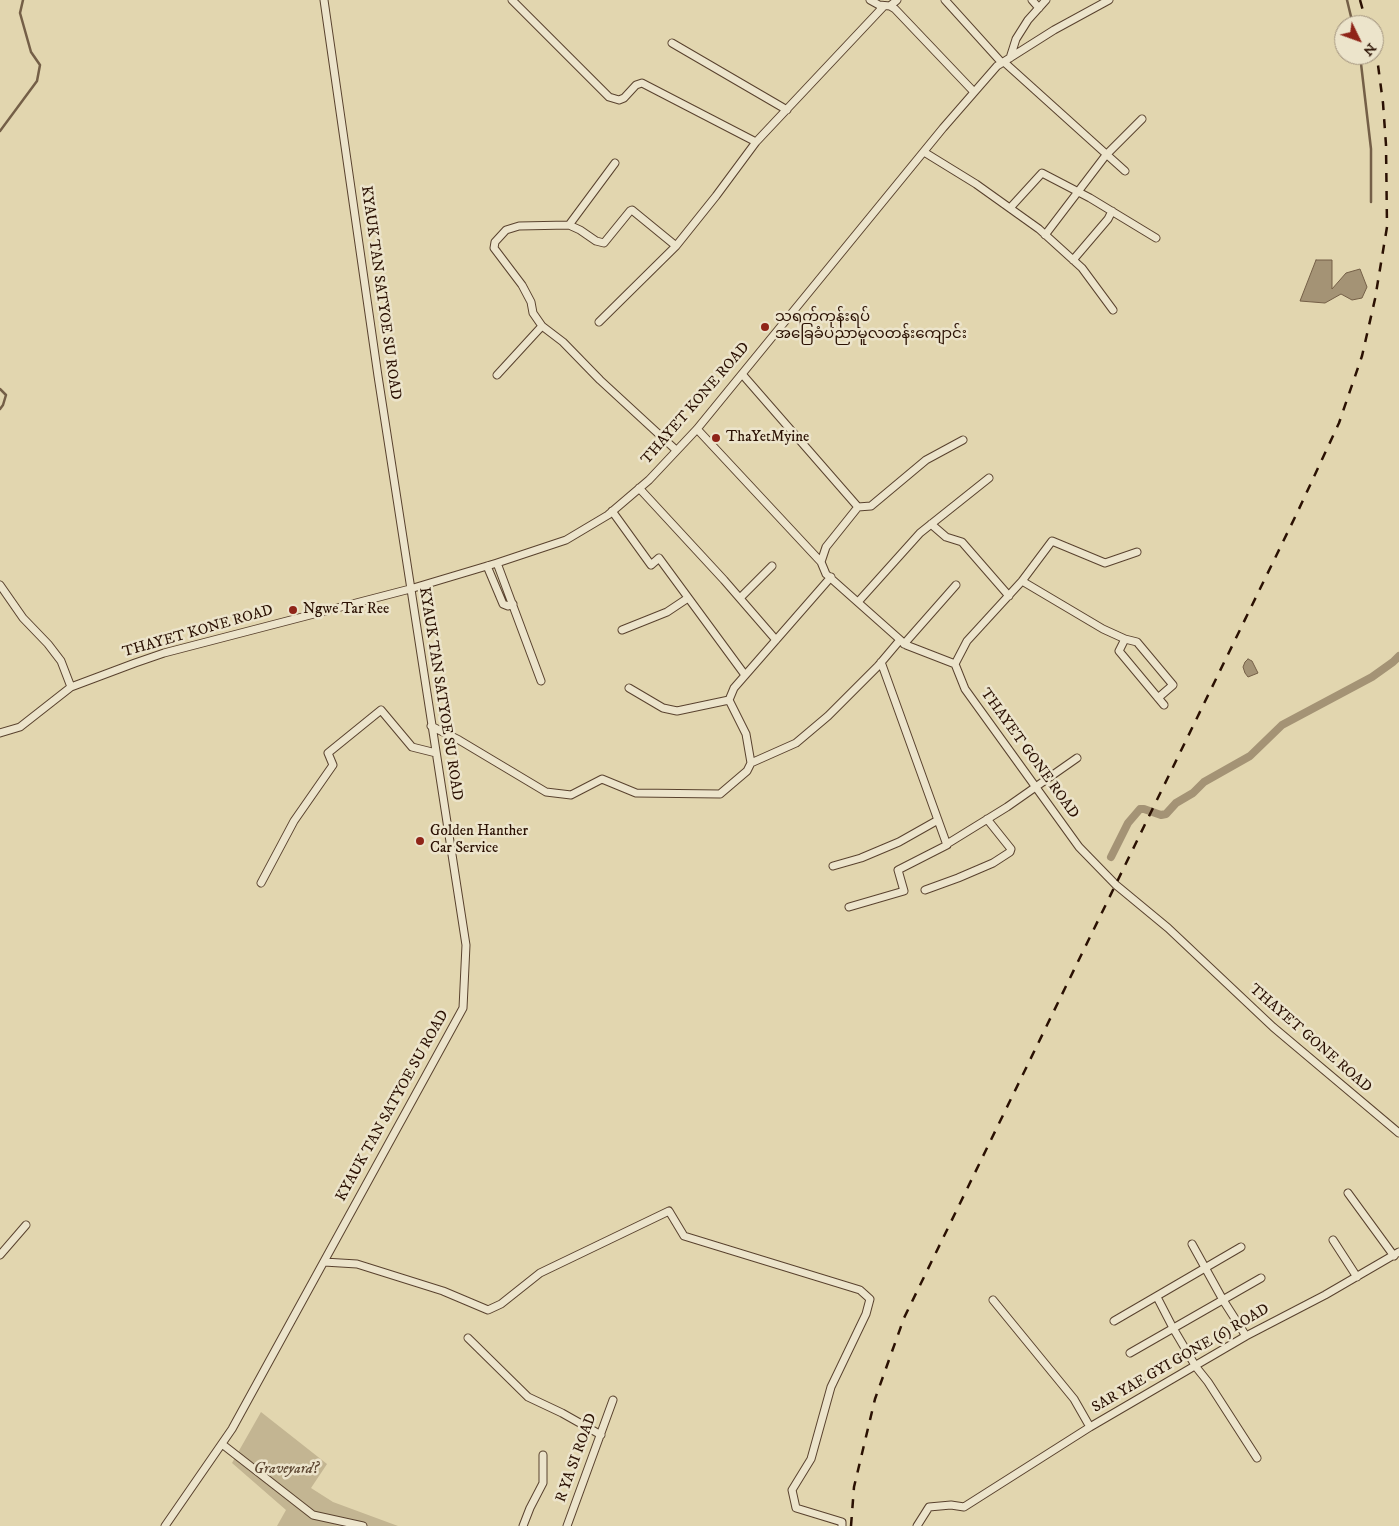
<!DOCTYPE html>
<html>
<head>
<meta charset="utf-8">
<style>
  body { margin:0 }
  #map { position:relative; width:1399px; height:1526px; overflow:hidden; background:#e2d6af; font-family:"IM FELL DW Pica",serif }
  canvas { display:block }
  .north { position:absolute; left:1334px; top:15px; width:50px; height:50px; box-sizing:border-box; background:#ece4cb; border:1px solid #9f907b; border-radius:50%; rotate:132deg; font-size:14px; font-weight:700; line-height:20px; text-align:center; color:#2b1103 }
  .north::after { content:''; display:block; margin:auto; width:18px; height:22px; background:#8f2418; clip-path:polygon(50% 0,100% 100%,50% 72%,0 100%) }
</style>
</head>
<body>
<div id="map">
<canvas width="1399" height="1526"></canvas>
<div class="north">N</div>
</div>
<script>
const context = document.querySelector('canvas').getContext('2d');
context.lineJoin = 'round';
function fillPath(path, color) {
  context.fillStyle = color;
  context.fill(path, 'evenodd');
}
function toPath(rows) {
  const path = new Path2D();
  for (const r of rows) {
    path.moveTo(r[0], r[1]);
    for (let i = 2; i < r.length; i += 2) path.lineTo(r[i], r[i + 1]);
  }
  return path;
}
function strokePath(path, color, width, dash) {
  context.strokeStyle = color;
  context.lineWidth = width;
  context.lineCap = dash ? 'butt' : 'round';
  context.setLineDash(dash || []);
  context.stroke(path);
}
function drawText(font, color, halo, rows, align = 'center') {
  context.font = font + ' "IM FELL DW Pica","Noto Sans Myanmar",serif';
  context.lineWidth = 5;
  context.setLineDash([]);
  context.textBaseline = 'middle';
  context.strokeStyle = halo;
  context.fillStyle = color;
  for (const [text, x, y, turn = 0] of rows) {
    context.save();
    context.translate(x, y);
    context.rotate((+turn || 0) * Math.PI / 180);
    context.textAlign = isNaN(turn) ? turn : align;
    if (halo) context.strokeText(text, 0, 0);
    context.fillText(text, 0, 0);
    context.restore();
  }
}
fillPath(toPath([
  [261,1412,327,1464,311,1488,333,1502,398,1526,277,1526,286,1510,232,1463]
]), '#c3b592');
const water = toPath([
  [1316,260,1332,260,1332,289,1346,273,1360,269,1367,287,1362,298,1352,300,1341,294,1325,303,1300,301,1316,260],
  [1248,659,1252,661,1258,673,1248,677,1245,673,1243,667,1245,662,1248,659]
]);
fillPath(water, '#a49375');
strokePath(water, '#745f47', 1);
strokePath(toPath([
  [1347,0,1353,25],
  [1360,55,1371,149,1371,202],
  [0,131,37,81,40,65,31,52,20,13,23,0],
  [0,389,6,395,3,405,0,409]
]), '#745f47', 2.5);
strokePath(toPath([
  [1111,857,1128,823,1140,809,1144,809,1161,815,1166,814,1176,803,1193,793,1204,782,1250,756,1282,725,1372,677,1393,662,1399,656]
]), '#a49375', 8);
const street = toPath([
  [512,0,609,97,619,100,624,98,636,85,642,83,756,142],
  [870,0,879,5,890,6,895,9,974,92],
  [945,0,1002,63],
  [1032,0,1039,8],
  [890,6,897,0],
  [672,43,787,110],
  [1010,58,1016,39,1028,20,1046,0],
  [1004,62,1125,171],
  [924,152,976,184,1039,229,1082,268,1113,310],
  [1010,208,1042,173,1090,198,1156,238],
  [569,225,615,163],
  [1045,235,1106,155,1142,119],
  [676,246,632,210,630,211,604,243,596,241,580,230,569,225,519,226,506,230,495,242,494,248,522,285,531,302,533,313,542,326,563,342,600,380,676,450],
  [1073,260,1108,219,1112,211],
  [599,322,676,246,716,196,756,142,884,6],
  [742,374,858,507,826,547,821,562,826,574,906,645,955,664,965,689,1079,847,1116,885,1168,928,1273,1027,1399,1133],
  [497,375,542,326],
  [697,429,821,562],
  [639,488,724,580,776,640],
  [858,507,871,506,926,460,963,440],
  [612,511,651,565,659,558,745,675],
  [931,524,946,537,962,542,1009,596],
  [497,563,541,681],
  [487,566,503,604,508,606,513,604],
  [1022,581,1103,629,1125,639,1119,651,1164,705],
  [0,585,23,618,48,644,61,661,71,687],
  [740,598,772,566],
  [858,602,920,533,989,478],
  [622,630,667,612,688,598],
  [1125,639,1137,642,1173,685,1158,698],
  [904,644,956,585],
  [955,664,967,641,1022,581,1052,541,1105,563,1137,552],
  [629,688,663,708,677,711,729,700],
  [431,726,459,740,546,792,571,795,602,779,636,793,720,794,747,771,751,763,796,743,828,716,878,666,900,640],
  [0,733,20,727,71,687,135,663,164,653,410,589,497,563,566,540,608,515,649,480,697,429,943,128,997,66,1054,30,1109,0],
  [751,763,746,734,729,700,734,688,831,577],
  [947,844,1007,807,1077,758],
  [833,866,861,858,899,842,938,820],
  [261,883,294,821,333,765,328,753,381,710,412,747,436,753],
  [925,890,958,878,993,863,1010,852,1011,849,987,819],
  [849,907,904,891,898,870,947,845,881,662],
  [1348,1193,1394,1256],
  [1333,1240,1357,1277],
  [1192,1244,1223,1300,1246,1336],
  [0,1255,26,1225],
  [324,1262,357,1264,443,1291,488,1310,501,1304,540,1273,669,1211,684,1236,860,1290,870,1299,866,1314,831,1387,811,1459,792,1490,796,1508,842,1522,842,1526],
  [1157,1297,1173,1328,1196,1367,1208,1382,1257,1458],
  [993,1300,1074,1399,1090,1427,1246,1336,1325,1295,1399,1252],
  [1114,1321,1241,1247],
  [468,1338,528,1397,562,1413,601,1435],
  [1130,1353,1261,1278],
  [222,1444,313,1515,363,1526],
  [165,1526,232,1429,463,1008,466,945,378,376,324,0],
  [523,1526,530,1508,543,1483,543,1455],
  [567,1526,613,1400],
  [917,1526,929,1507,951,1505,964,1507,1090,1427]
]);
strokePath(street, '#59422e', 9);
strokePath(street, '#ece4cb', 7);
strokePath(toPath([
  [1360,0,1367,25],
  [851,1526,854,1487,875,1399,904,1318,1298,511,1339,423,1362,356,1375,299,1387,227,1386,145,1383,103,1378,65,1374,50]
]), '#2b1103', 2.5, [9, 9]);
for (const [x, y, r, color] of [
  [765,327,5,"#8f2418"],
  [716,438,5,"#8f2418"],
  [293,610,5,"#8f2418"],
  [420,841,5,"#8f2418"]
]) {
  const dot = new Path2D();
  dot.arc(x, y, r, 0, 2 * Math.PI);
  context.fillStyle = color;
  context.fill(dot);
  strokePath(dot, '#ece4cb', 2);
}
drawText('15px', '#2b1103', '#ece4cb', [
  ["KYAUK TAN SATYOE SU ROAD",380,293,82],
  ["THAYET KONE ROAD",696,404,-49],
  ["THAYET KONE ROAD",198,632,-16],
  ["KYAUK TAN SATYOE SU ROAD",440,694,81],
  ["THAYET GONE ROAD",1029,754,54],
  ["THAYET GONE ROAD",1310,1039,41],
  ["KYAUK TAN SATYOE SU ROAD",393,1106,-61],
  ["SAR YAE GYI GONE (6) ROAD",1181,1359,-30],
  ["R YA SI ROAD",577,1458,-70]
]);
drawText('15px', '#2b1103', '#ece4cb', [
  ["သရက်ကုန်းရပ်",775,318],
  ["အခြေခံပညာမူလတန်းကျောင်း",775,335],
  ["ThaYetMyine",726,438],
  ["Ngwe Tar Ree",303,610],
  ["Golden Hanther",430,832],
  ["Car Service",430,849]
], 'left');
drawText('italic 15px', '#604a35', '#ece4cb', [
  ["Graveyard?",286,1470]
]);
</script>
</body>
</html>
